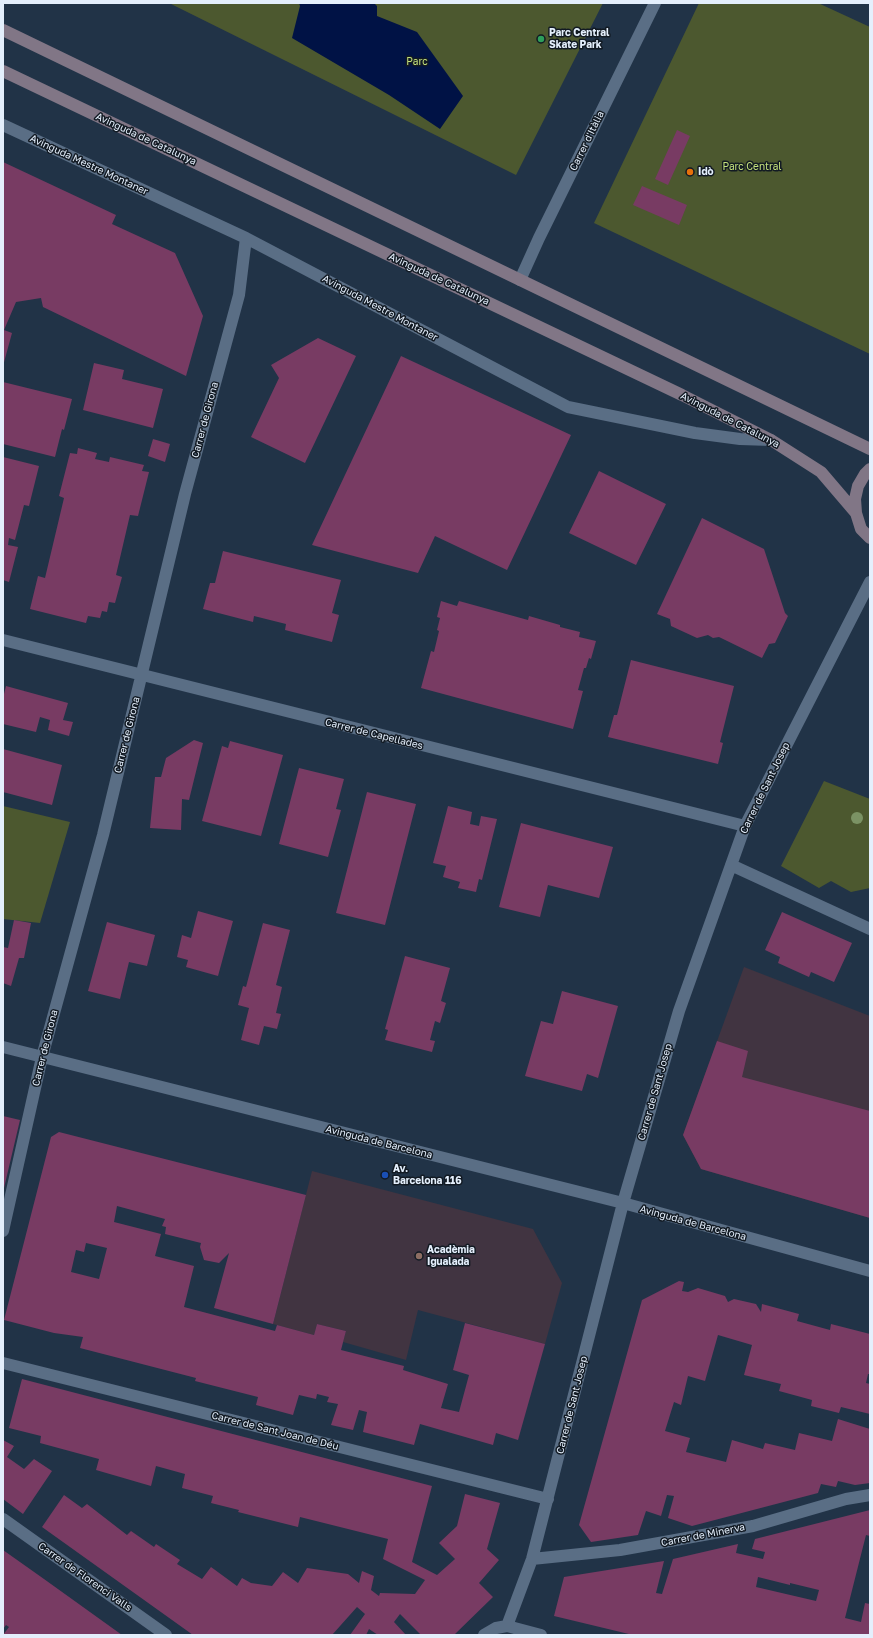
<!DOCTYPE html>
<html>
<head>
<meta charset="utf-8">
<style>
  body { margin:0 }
  #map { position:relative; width:873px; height:1638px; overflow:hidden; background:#213347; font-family:"Golos Text",sans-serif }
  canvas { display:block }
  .frame { position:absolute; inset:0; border:4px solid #e4effc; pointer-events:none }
</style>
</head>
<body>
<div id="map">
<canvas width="873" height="1638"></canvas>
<div class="frame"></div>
</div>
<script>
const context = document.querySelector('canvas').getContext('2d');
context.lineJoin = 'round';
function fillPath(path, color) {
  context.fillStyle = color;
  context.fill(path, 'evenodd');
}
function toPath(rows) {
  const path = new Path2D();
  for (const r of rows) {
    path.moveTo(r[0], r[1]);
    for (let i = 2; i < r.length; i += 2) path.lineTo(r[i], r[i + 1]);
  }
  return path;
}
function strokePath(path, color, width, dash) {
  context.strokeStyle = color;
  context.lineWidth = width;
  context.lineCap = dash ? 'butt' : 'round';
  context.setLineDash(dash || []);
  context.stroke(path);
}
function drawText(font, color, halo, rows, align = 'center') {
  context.font = font + ' "Golos Text",sans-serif';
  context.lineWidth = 3;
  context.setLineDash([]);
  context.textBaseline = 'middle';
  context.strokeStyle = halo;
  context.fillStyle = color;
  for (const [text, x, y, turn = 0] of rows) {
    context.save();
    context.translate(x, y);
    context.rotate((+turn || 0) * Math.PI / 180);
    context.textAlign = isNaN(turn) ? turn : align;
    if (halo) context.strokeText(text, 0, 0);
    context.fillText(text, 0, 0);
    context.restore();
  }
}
fillPath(toPath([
  [744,967,870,1016,870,1218,701,1169,683,1135],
  [312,1171,533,1229,562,1283,545,1344,418,1310,406,1360,343,1342,346,1331,317,1324,314,1335,273,1324]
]), '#413441');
fillPath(toPath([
  [169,3,603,3,516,175],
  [699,3,818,3,870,27,870,354,594,223],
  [824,781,870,799,870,888,851,892,831,881,819,888,781,866],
  [3,806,70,822,40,923,3,919]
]), '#4c582f');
fillPath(toPath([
  [299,3,374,3,377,6,377,16,417,32,463,96,440,129,389,95,292,38,300,6]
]), '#001245');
fillPath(toPath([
  [677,130,690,136,668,185,655,179],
  [3,162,116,215,112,224,175,253,203,316,186,376,43,307,41,298,16,302,4,330,12,333,3,366],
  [642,186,687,205,679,225,633,205],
  [318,338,356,356,305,463,251,437,279,378,271,365],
  [401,356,571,435,507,570,435,536,418,573,312,545],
  [94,363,124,370,122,379,163,389,153,428,83,410],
  [3,382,72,399,64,430,62,429,55,457,3,444],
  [153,439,170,444,165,462,148,456],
  [78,448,97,453,95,459,109,462,110,457,144,465,142,471,149,472,138,516,130,515,116,575,122,577,115,603,109,602,107,612,102,611,100,618,88,616,86,623,30,609,38,576,45,578,64,498,59,496,70,453,77,454],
  [3,457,39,466,29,506,24,505,15,540,9,538,8,545,18,547,9,582,3,580],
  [599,471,666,504,636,565,569,533],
  [702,518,764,549,785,613,788,616,775,643,769,644,762,658,719,637,713,638,708,635,697,638,671,626,670,619,657,614],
  [223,551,341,580,332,613,339,615,332,642,285,630,286,624,254,616,253,622,203,609,210,583,215,583],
  [441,601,457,606,459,601,528,620,529,616,560,625,560,627,580,632,579,637,596,641,591,659,589,658,586,668,584,668,578,690,583,691,573,729,421,688,431,651,434,652,439,631,437,630,440,618,437,617],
  [631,660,734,686,720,742,723,743,718,764,608,737,614,715,617,715],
  [6,686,68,703,63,720,73,722,69,736,48,730,50,720,40,717,36,732,3,724,3,698],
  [194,740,203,743,189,800,182,799,181,830,150,828,155,777,161,777,166,758],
  [230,741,283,755,261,836,202,821,222,746,228,748],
  [3,749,62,765,52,805,3,792],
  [299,768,344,779,336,809,341,810,328,857,279,844],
  [367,792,416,804,385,925,336,913],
  [448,806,472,812,470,824,479,826,481,816,497,819,482,880,479,879,476,892,458,888,460,882,443,877,446,866,433,863],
  [521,823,613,847,599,898,548,885,540,917,499,907],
  [198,911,233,921,218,976,186,967,188,960,177,957,182,935,191,938],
  [782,912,852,943,834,982,811,972,809,977,778,963,780,957,765,950],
  [14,920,31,923,24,958,19,958,11,986,3,983,3,947,8,948],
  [107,922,155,935,147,966,129,962,120,999,88,991],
  [263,923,290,930,276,985,282,987,276,1013,281,1014,277,1029,264,1026,259,1045,241,1040,249,1008,238,1005,243,986,246,987],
  [405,956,450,968,441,1001,446,1003,440,1023,435,1021,430,1040,435,1041,432,1052,385,1040,388,1030,385,1029],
  [562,991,618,1006,598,1078,587,1074,582,1091,525,1076,541,1021,553,1024],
  [717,1041,748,1051,742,1077,870,1111,870,1218,701,1169,683,1135],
  [3,1116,20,1120,4,1188,3,1188],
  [59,1132,306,1195,273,1324,214,1308,229,1253,219,1263,204,1260,200,1247,201,1243,165,1234,166,1227,162,1226,165,1219,117,1206,114,1222,161,1234,155,1256,194,1266,184,1307,275,1331,277,1325,314,1335,317,1324,346,1331,341,1350,404,1366,403,1370,448,1384,441,1408,459,1412,469,1375,453,1370,465,1323,545,1344,518,1440,496,1433,493,1445,420,1424,414,1445,363,1432,367,1412,359,1410,353,1430,331,1425,338,1404,327,1402,329,1397,317,1394,316,1399,299,1395,293,1415,256,1405,258,1397,195,1381,196,1378,80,1348,83,1337,54,1333,4,1320,51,1137],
  [86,1243,107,1248,99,1279,71,1272,76,1250,84,1252],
  [679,1281,684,1282,682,1291,688,1292,698,1288,725,1296,728,1302,734,1299,756,1304,761,1312,762,1304,799,1314,797,1321,830,1330,831,1324,870,1334,870,1374,868,1374,866,1383,870,1384,870,1414,841,1407,839,1413,811,1406,812,1400,779,1391,781,1384,744,1375,752,1345,718,1335,705,1381,688,1376,681,1405,674,1402,665,1431,690,1438,686,1452,726,1462,732,1440,763,1449,765,1443,795,1450,799,1433,832,1441,838,1419,870,1429,870,1483,855,1485,838,1481,836,1487,821,1484,818,1493,692,1526,668,1518,674,1496,667,1495,661,1516,646,1511,638,1535,591,1542,579,1525,642,1300],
  [22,1379,432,1486,412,1562,437,1575,455,1559,439,1543,457,1526,465,1494,500,1503,487,1549,499,1560,479,1583,493,1597,454,1635,421,1635,400,1614,394,1622,406,1635,378,1635,369,1629,366,1635,350,1635,365,1614,357,1607,332,1635,193,1635,42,1527,64,1495,82,1508,87,1504,127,1535,131,1531,154,1547,156,1544,180,1560,177,1564,202,1579,211,1567,237,1586,242,1578,251,1583,272,1586,283,1572,298,1583,307,1568,348,1574,359,1583,362,1571,374,1576,371,1590,379,1596,380,1593,415,1594,425,1580,383,1559,388,1539,300,1517,298,1527,238,1512,239,1510,211,1503,213,1496,182,1488,185,1474,156,1466,151,1486,96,1470,99,1459,40,1443,41,1436,9,1428],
  [3,1440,14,1446,7,1457,24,1469,34,1459,52,1471,23,1514,3,1499],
  [870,1510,870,1536,866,1535,845,1618,861,1622,865,1603,870,1604,870,1635,633,1635,554,1616,564,1577,664,1561,656,1593,662,1594,673,1559,738,1544,736,1553,763,1559,765,1552,752,1549,755,1539],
  [758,1577,790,1585,790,1583,819,1590,816,1601,756,1587],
  [3,1550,44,1579,122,1635,3,1635,9,1627,6,1625,3,1629]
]), '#783b63');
strokePath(toPath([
  [3,125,246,238,568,407,695,433,740,439,771,440],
  [520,280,539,238,655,3],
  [3,640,745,826],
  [731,865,870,929],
  [3,1047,623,1203,870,1271],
  [3,1231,42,1057,103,835,185,494,239,295,246,238],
  [3,1363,548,1499],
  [3,1519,166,1635],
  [532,1559,620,1550,753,1526,846,1499,870,1495],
  [507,1626,532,1559,623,1203,679,1011,745,826,870,582],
  [484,1635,496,1628,507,1626,541,1635]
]), '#5a6e85', 12);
strokePath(toPath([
  [3,30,870,449],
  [3,71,682,395,771,440,821,472,856,513],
  [870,469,865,474,858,486,855,499,856,513,861,529,870,538]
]), '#817686', 12);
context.fillStyle = '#7b9264';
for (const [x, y] of [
  [857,818]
]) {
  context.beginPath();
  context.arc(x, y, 6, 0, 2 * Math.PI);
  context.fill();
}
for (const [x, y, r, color] of [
  [541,39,4,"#2e9e5b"],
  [690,172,4,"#e8710a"],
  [385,1175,4,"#1a4fb4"],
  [419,1256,4,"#8d6e63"]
]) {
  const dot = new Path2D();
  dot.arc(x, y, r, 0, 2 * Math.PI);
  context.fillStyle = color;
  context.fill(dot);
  strokePath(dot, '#121a23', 1.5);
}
drawText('bold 10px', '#e4effc', '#121a23', [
  ["Parc Central",549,33],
  ["Skate Park",549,45],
  ["Idò",698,172],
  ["Av.",393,1169],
  ["Barcelona 116",393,1181],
  ["Acadèmia",427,1250],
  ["Igualada",427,1262]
], 'left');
drawText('10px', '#c4e07c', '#121a23', [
  ["Parc",417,62],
  ["Parc Central",752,167]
]);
drawText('10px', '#e4effc', '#121a23', [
  ["Avinguda de Catalunya",146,139,25],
  ["Carrer d'Itàlia",587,141,-64],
  ["Avinguda Mestre Montaner",89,165,25],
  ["Avinguda de Catalunya",439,279,25],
  ["Avinguda Mestre Montaner",380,308,28],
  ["Carrer de Girona",205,420,-75],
  ["Avinguda de Catalunya",730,420,27],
  ["Carrer de Capellades",374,734,14],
  ["Carrer de Girona",127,735,-76],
  ["Carrer de Sant Josep",765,788,-64],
  ["Carrer de Girona",45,1048,-76],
  ["Carrer de Sant Josep",655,1092,-74],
  ["Avinguda de Barcelona",379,1142,14],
  ["Avinguda de Barcelona",693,1223,15],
  ["Carrer de Sant Josep",572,1405,-76],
  ["Carrer de Sant Joan de Déu",275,1431,14],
  ["Carrer de Minerva",703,1535,-11],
  ["Carrer de Florenci Valls",85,1577,35]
]);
</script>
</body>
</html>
